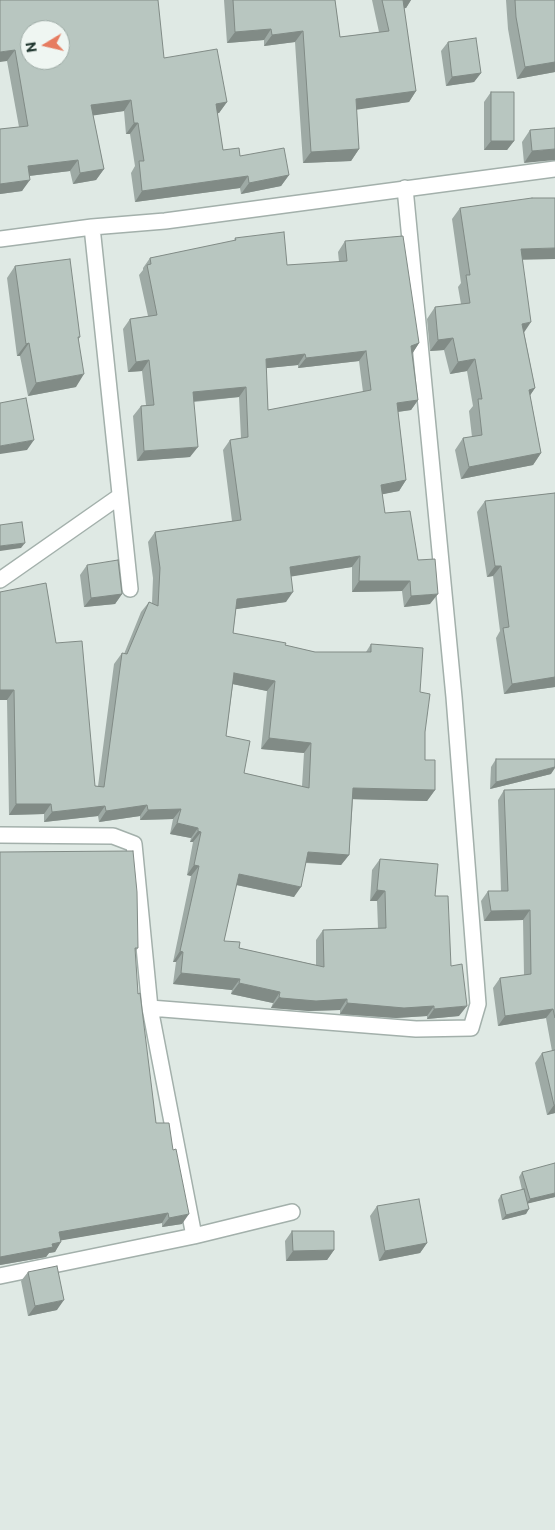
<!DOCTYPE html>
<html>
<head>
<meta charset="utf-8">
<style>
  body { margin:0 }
  #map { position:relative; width:555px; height:1530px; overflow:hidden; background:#dfe9e4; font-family:Commissioner,sans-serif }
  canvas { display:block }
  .north { position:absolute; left:20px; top:20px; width:50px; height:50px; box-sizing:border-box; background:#eff6f2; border:1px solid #9daaa5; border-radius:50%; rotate:261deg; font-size:14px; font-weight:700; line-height:20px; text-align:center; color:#223831 }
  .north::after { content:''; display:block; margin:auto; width:18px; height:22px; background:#e67c60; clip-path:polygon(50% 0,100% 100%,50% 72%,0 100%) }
</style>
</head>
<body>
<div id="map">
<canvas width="555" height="1530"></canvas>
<div class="north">N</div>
</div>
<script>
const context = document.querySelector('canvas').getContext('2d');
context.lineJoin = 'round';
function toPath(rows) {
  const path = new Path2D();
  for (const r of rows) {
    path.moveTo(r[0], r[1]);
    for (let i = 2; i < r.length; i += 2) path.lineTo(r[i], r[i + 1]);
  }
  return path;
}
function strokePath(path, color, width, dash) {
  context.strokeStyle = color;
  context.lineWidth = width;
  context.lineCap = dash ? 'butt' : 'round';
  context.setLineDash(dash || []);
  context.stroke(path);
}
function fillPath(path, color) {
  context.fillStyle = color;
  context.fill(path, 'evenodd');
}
const street = toPath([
  [92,227,130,589],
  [0,239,92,227,165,221,555,169],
  [0,580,120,496],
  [0,835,113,836,134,844,150,1008,194,1236],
  [150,1008,416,1029,471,1028,478,1004,454,697,405,188],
  [0,1276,194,1236,292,1212]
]);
strokePath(street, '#a3b0ab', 18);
strokePath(street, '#fff', 15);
fillPath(toPath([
  [0,0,164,58,227,102,219,113,217,113,223,150,289,175,281,186,241,194,240,188,135,202,131,173,135,166,130,134,126,134,124,111,93,115,104,169,96,180,73,184,70,171,29,176,22,191,0,194,0,129,19,127,7,61],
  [224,0,335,0,340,37,379,32,372,0,411,0,406,8,404,8,416,91,409,102,356,109,359,149,351,161,303,163,295,42,264,46,264,40,227,43],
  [506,0,555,0,555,72,517,79,508,29],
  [448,42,481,73,474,82,446,86,441,51],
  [491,92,514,141,507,150,484,150,484,102],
  [555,128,524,163,522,142,530,130],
  [460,208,523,260,524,332,535,388,530,395,541,453,533,465,461,479,455,450,463,438,472,437,469,411,473,406,467,371,450,374,444,350,430,351,427,319,435,307,461,304,458,287,461,283,452,219],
  [235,238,287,265,339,262,338,252,345,241,419,343,412,354,418,400,411,410,398,412,406,480,399,491,382,494,385,513,418,560,430,604,404,607,402,591,352,592,352,567,291,576,286,602,236,609,233,633,315,652,366,652,371,644,420,692,425,732,425,760,435,790,427,801,353,799,349,855,341,865,306,863,294,897,236,885,224,941,239,948,316,965,316,940,323,930,378,928,377,901,370,901,372,870,380,859,435,896,451,966,459,1016,427,1019,427,1016,396,1018,340,1014,340,1010,309,1011,274,1008,271,1008,273,1003,231,994,232,990,173,984,176,962,173,962,191,876,187,875,193,842,190,842,191,838,170,834,173,819,140,820,140,816,99,822,98,816,44,822,44,814,9,815,7,700,0,700,56,643,95,786,98,786,114,664,122,653,124,654,141,612,149,602,152,603,153,578,148,542,155,532,232,521,223,450,230,440,241,438,239,397,194,402,190,457,137,461,133,416,141,406,146,405,142,371,128,372,123,329,130,319,148,316,139,275,143,270,143,268,150,258,234,241],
  [359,361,363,392,268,410,266,368,298,365,298,368],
  [233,684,267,691,261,749,304,753,302,786,244,773,226,736],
  [15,266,80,337,78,340,76,387,28,396,20,356,17,356,7,278],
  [555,493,555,687,504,694,496,638,500,631,493,576,487,577,477,512,485,501],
  [87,565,122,594,115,604,84,607,80,575],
  [496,759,551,774,490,789,491,767],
  [555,789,555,1113,547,1115,535,1063,542,1053,552,1051,546,1018,498,1026,493,988,500,978,524,975,523,920,484,921,481,901,488,891,501,891,498,800,504,790],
  [0,852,138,948,135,952,138,994,156,1123,182,1224,162,1227,162,1223,61,1240,55,1252,49,1253,46,1257,0,1265],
  [522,1172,555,1197,528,1203,526,1214,502,1220,498,1200,501,1195,522,1190,519,1177],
  [377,1206,427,1243,420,1253,379,1261,370,1216],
  [292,1231,334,1250,327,1260,286,1261,285,1241],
  [28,1272,57,1310,28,1316,21,1281]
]), '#9eaaa5');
fillPath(toPath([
  [402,0,411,0,406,8,395,10],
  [271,29,264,40,227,43,235,32],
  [303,31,295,42,264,46,272,35],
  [15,50,7,61,0,62,0,52],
  [555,62,555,72,517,79,525,67],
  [481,73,474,82,446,86,452,77],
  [416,91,409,102,348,111,356,99],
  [131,100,124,111,83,117,91,105],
  [227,102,219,113,208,115,216,104],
  [134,123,138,123,130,134,126,134],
  [491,141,514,141,507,150,484,150],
  [359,149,351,161,303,163,311,152],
  [555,149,555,160,524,163,532,151],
  [78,160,70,171,20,177,28,166],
  [104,169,96,180,73,184,80,173],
  [289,175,281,186,241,194,249,183],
  [248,176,240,188,135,202,142,191],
  [30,180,22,191,0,194,0,184],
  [555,248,555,259,513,260,521,249],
  [531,322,523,334,522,324],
  [453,338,444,350,430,351,438,340],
  [29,343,20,356,17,356,26,344],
  [419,343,412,354,411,346],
  [366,351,359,361,298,368,306,358],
  [305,354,298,365,258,369,266,359],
  [475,359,467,371,450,374,458,362],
  [149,360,142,371,128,372,136,362],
  [84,374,76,387,28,396,36,383],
  [246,387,239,397,186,402,193,392],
  [535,388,527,400,529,390],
  [418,400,411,410,389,413,397,403],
  [34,440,27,450,0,454,0,446],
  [198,447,190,457,137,461,144,451],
  [541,453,533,465,461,479,469,467],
  [406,480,399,491,374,496,381,485],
  [25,543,21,548,0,551,0,546],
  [360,556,352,567,282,578,290,567],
  [495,566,501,566,493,576,487,577],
  [359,581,410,581,402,591,352,592],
  [293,592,286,602,230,610,237,599],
  [122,594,115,604,84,607,91,598],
  [438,594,430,604,404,607,411,596],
  [234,673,275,681,267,691,227,683],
  [555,677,555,687,504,694,512,684],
  [0,690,14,690,7,700,0,700],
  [269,738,311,743,304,753,261,749],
  [555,767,555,768,551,774,490,789,496,782],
  [353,788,435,790,427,801,346,799],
  [16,804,51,804,44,814,9,815],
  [147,805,140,816,99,822,106,811],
  [105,806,98,816,44,822,52,812],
  [181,809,173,819,140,820,148,810],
  [177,823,198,828,191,838,170,834],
  [198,831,201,832,193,842,190,842],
  [308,852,349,855,341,865,301,862],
  [194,865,199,866,191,876,187,875],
  [239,874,301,887,294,897,232,884],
  [377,890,385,891,377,901,370,901],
  [530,910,523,920,484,921,491,911],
  [180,951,183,952,176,962,173,962],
  [181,973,240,979,232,990,173,984],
  [239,983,280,992,273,1003,231,994],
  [279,997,347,999,340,1010,309,1011,271,1008],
  [347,1003,434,1006,427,1016,396,1018,340,1014],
  [467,1006,459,1016,427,1019,434,1009],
  [553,1009,546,1018,498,1026,505,1016],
  [554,1105,555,1105,555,1113,547,1115],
  [555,1193,555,1197,526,1204,530,1199],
  [529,1209,526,1214,502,1220,506,1215],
  [168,1213,162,1223,52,1242,59,1232],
  [189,1214,182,1224,162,1227,169,1218],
  [61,1242,55,1252,49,1253,46,1257,0,1265,0,1257],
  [427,1243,420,1253,379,1261,385,1251],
  [334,1250,327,1260,286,1261,293,1251],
  [64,1300,57,1310,28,1316,35,1306]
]), '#818b86');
const building = toPath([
  [0,0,158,0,164,58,217,49,227,102,216,104,223,150,239,148,240,156,284,148,289,175,249,183,248,176,142,191,139,161,144,161,138,123,134,123,131,100,91,105,104,169,80,173,78,160,28,166,30,180,0,184,0,129,28,126,15,50,0,52,0,0],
  [30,30,60,30,60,60,30,60,30,30],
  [233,0,335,0,340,37,389,31,382,0,403,0,416,91,356,99,359,149,311,152,303,31,272,35,271,29,235,32,233,0],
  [515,0,555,0,555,62,525,67,516,17,515,0],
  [476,38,481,73,452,77,448,42,476,38],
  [491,92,514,92,514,141,491,141,491,92],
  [555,128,555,149,532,151,530,130,555,128],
  [532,198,555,198,555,248,521,249,531,322,522,324,535,388,529,390,541,453,469,467,463,438,482,435,478,399,482,399,475,359,458,362,453,338,438,340,435,307,470,303,466,275,470,275,460,208,532,198],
  [284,232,287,265,347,261,345,241,403,236,419,343,411,346,418,400,397,403,406,480,381,485,385,513,410,511,418,560,435,559,438,594,411,596,410,581,359,581,360,556,290,567,293,592,237,599,233,633,286,643,285,645,315,652,371,652,371,644,423,648,420,692,430,694,425,732,425,760,435,760,435,790,353,788,349,855,308,852,301,887,239,874,224,941,240,942,239,948,324,967,323,930,386,928,385,891,377,890,380,859,438,864,435,896,448,896,451,966,462,964,467,1006,434,1009,434,1006,404,1008,347,1003,347,999,316,1001,281,998,279,997,280,992,239,983,240,979,181,973,183,952,180,951,199,866,194,865,201,832,198,831,198,828,177,823,181,809,148,810,147,805,106,811,105,806,52,812,51,804,16,804,14,690,0,690,0,592,46,583,56,643,82,641,95,786,104,787,122,653,127,654,149,602,158,606,160,568,155,532,241,520,230,440,248,437,246,387,193,392,198,447,144,451,141,406,154,405,149,360,136,362,130,319,157,315,147,265,151,264,150,258,236,240,235,238,284,232],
  [366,351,371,390,268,410,266,359,305,354,306,358,366,351],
  [234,673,275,681,269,738,311,743,309,788,244,773,250,741,226,736,234,673],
  [70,259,80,337,78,337,84,374,36,383,29,343,26,344,15,266,70,259],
  [26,398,34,440,0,446,0,403,26,398],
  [555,493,555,677,512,684,503,628,509,627,501,566,495,566,485,501,555,493],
  [22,522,25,543,0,546,0,525,22,522],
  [118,560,122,594,91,598,87,565,118,560],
  [496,759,555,759,555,767,496,782,496,759],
  [555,789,555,1018,553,1009,505,1016,500,978,531,974,530,910,491,911,488,891,508,891,504,790,555,789],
  [133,851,137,892,138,948,135,948,138,994,140,993,156,1123,169,1123,173,1150,176,1149,189,1214,169,1218,168,1213,59,1232,61,1242,52,1244,53,1247,0,1257,0,852,133,851],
  [555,1050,555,1105,554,1105,542,1053,555,1050],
  [555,1163,555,1193,530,1199,522,1172,555,1163],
  [524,1189,529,1209,506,1215,501,1195,524,1189],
  [419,1199,427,1243,385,1251,377,1206,419,1199],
  [292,1231,334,1231,334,1250,293,1251,292,1231],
  [57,1266,64,1300,35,1306,28,1272,57,1266]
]);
fillPath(building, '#b8c6c0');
strokePath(building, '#818b86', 1);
</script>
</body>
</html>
